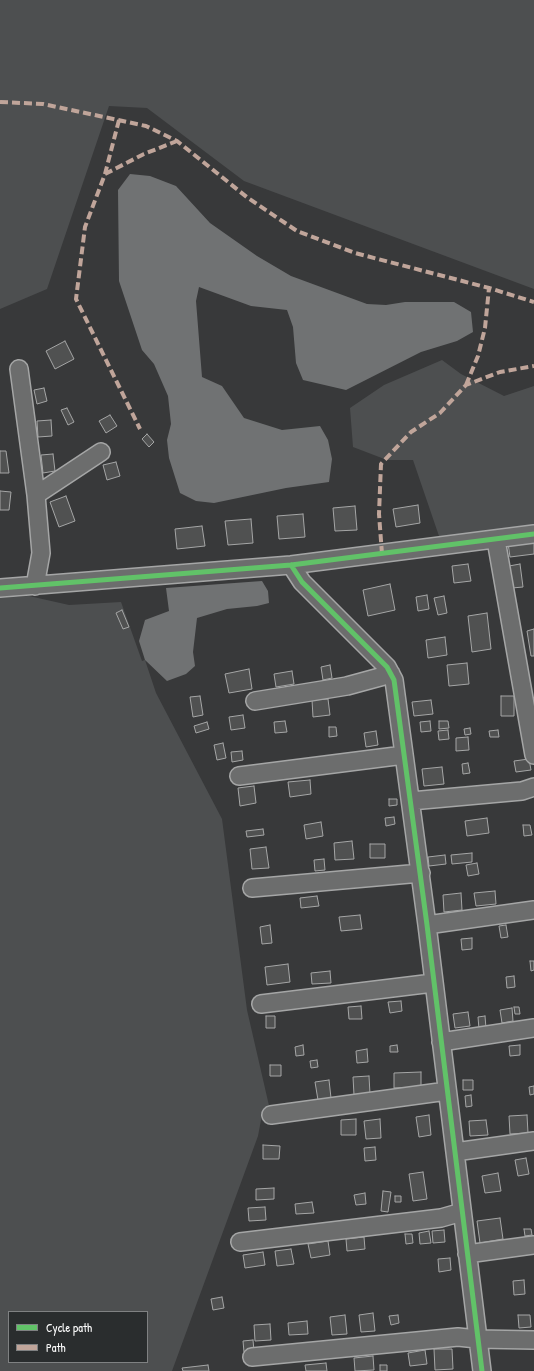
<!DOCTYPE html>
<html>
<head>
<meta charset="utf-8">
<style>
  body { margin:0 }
  #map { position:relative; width:534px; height:1371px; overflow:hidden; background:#38393a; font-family:"Patrick Hand",sans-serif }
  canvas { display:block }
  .legend { position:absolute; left:8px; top:1311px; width:140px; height:52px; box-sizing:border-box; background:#2a2d2e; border:1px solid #7f8182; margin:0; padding:5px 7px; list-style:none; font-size:12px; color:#fff }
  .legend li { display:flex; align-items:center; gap:8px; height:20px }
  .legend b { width:20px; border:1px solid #7f8182 }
</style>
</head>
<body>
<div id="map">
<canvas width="534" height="1371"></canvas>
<ul class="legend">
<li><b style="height:5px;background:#61c268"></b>Cycle path</li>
<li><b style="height:5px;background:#c0a59a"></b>Path</li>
</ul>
</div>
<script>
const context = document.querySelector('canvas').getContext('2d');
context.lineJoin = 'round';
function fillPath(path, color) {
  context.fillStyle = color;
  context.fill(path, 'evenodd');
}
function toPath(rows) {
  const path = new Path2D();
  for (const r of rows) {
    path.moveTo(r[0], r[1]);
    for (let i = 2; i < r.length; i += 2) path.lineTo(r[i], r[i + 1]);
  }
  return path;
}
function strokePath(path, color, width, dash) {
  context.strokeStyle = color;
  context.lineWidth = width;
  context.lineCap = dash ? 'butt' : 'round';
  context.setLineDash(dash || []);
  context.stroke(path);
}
fillPath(toPath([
  [0,0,534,0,534,289,244,181,147,108,109,106,47,289,0,309],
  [442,360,461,374,504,396,534,386,534,525,440,539,413,460,387,460,353,447,350,408,384,385],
  [29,596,69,605,121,602,142,661,145,660,156,693,222,819,247,1010,270,1110,261,1120,258,1136,172,1371,0,1371,0,598],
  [9,1312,147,1312,147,1362,9,1362]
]), '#4d4f50');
fillPath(toPath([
  [130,174,150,176,176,186,210,223,257,256,291,276,367,304,386,305,405,302,454,302,471,312,473,332,457,341,421,352,346,390,303,380,296,363,293,327,287,310,251,306,199,287,196,301,202,377,222,386,244,418,282,430,320,426,328,440,332,459,329,482,286,488,214,503,196,501,180,493,169,458,167,440,171,424,168,396,154,364,142,350,119,281,118,190],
  [262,581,268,591,269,603,257,606,227,609,197,618,193,652,195,666,186,674,167,681,145,660,139,641,145,620,169,611,166,588]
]), '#707273');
const building = toPath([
  [65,341,74,359,55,369,46,351,65,341],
  [44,388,47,401,37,404,34,390,44,388],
  [67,408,74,422,68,425,61,410,67,408],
  [110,415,117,426,106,433,99,421,110,415],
  [51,420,52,436,38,437,37,421,51,420],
  [147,434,154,442,149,447,142,439,147,434],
  [0,451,6,451,9,473,0,473,0,451],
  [53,454,55,471,43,473,41,455,53,454],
  [116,462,120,476,107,480,103,465,116,462],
  [0,491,11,492,9,510,0,510,0,491],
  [66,496,75,521,59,527,50,502,66,496],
  [418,505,420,523,396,527,393,509,418,505],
  [355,506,357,530,335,531,333,508,355,506],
  [303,514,305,537,279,539,277,516,303,514],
  [251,519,253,543,228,545,225,521,251,519],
  [202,526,205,546,177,549,175,529,202,526],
  [534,540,534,554,510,557,508,543,534,540],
  [468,564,471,581,454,583,452,566,468,564],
  [520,564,523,587,512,588,509,566,520,564],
  [390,584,395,610,368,616,363,590,390,584],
  [427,595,429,609,418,611,416,597,427,595],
  [444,596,447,613,438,615,434,598,444,596],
  [122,610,129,627,123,629,116,613,122,610],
  [487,613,491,649,472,652,468,616,487,613],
  [534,629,534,656,531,656,527,631,534,629],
  [445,637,447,655,428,658,426,640,445,637],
  [467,663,469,684,449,686,447,665,467,663],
  [330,665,332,678,323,680,321,667,330,665],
  [249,669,252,689,229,693,225,674,249,669],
  [292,671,294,684,276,687,274,674,292,671],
  [200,696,203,715,193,717,190,697,200,696],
  [501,696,514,696,514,716,501,716,501,696],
  [328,699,330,715,313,717,312,700,328,699],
  [431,700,433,714,414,716,412,702,431,700],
  [243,715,245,728,231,730,229,717,243,715],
  [285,721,287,732,275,733,274,722,285,721],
  [430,721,431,731,421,732,420,722,430,721],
  [439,721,448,721,449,728,439,729,439,721],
  [207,722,209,729,196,733,194,726,207,722],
  [329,727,336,727,337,736,329,737,329,727],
  [470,728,471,734,465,735,464,729,470,728],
  [448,730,449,739,439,740,438,731,448,730],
  [498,730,499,737,490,737,489,731,498,730],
  [376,731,378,745,366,747,364,733,376,731],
  [468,737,469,750,456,751,456,738,468,737],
  [223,743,226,758,217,760,214,745,223,743],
  [242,751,243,760,232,762,231,752,242,751],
  [529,759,531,770,516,772,514,761,529,759],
  [468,763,470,773,463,774,462,764,468,763],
  [442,767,444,784,424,786,422,769,442,767],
  [310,780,311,794,290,797,288,782,310,780],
  [254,786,256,803,240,806,238,788,254,786],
  [389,799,397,799,397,805,389,806,389,799],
  [394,817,395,824,386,826,385,818,394,817],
  [487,818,489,833,467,836,465,821,487,818],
  [321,822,323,836,306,839,304,825,321,822],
  [523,825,530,825,532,835,524,836,523,825],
  [263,829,264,835,247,837,246,831,263,829],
  [352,841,354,859,335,860,334,843,352,841],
  [370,844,385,844,385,858,370,858,370,844],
  [266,847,269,868,252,869,250,849,266,847],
  [472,853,472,862,452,864,451,855,472,853],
  [445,855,446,864,429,866,428,857,445,855],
  [324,859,325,870,315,871,314,860,324,859],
  [477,863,479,874,468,876,466,865,477,863],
  [495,891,496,904,476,906,474,893,495,891],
  [461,893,462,910,444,912,443,895,461,893],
  [317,896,319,906,301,908,300,898,317,896],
  [360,915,362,929,341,931,339,917,360,915],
  [270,925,272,943,262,944,260,927,270,925],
  [506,925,508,937,501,938,499,926,506,925],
  [472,938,472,949,462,950,461,939,472,938],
  [530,961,534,961,534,970,531,971,530,961],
  [288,964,290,982,267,985,265,967,288,964],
  [330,971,331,983,312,984,311,973,330,971],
  [514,976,515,987,507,988,506,977,514,976],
  [401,1001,402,1011,390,1013,388,1002,401,1001],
  [361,1006,362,1019,349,1019,348,1007,361,1006],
  [514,1007,519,1007,520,1014,515,1014,514,1007],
  [512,1008,513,1021,502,1023,500,1010,512,1008],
  [468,1012,470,1026,455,1028,453,1014,468,1012],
  [266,1016,275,1016,275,1028,266,1028,266,1016],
  [485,1016,486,1028,479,1029,478,1017,485,1016],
  [303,1045,304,1055,296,1056,295,1047,303,1045],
  [397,1045,398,1052,390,1052,390,1046,397,1045],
  [520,1045,520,1055,510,1056,509,1046,520,1045],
  [367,1049,368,1062,357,1063,356,1051,367,1049],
  [317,1060,318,1067,311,1068,310,1061,317,1060],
  [270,1065,281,1065,281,1076,270,1076,270,1065],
  [421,1072,421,1087,394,1088,394,1073,421,1072],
  [369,1076,370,1094,354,1095,353,1077,369,1076],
  [329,1080,331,1098,318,1100,315,1082,329,1080],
  [463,1080,473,1080,473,1090,463,1090,463,1080],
  [534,1086,534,1094,530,1095,529,1087,534,1086],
  [471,1095,472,1106,466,1107,465,1096,471,1095],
  [429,1115,431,1135,419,1137,416,1117,429,1115],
  [527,1115,528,1133,510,1134,509,1116,527,1115],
  [356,1119,356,1135,341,1135,341,1120,356,1119],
  [380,1119,381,1138,366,1139,364,1121,380,1119],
  [486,1120,488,1135,470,1136,469,1121,486,1120],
  [263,1145,280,1146,279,1159,263,1159,263,1145],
  [375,1147,376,1160,365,1161,364,1148,375,1147],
  [526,1158,529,1174,518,1176,515,1160,526,1158],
  [423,1172,427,1199,413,1201,409,1174,423,1172],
  [498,1173,501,1191,485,1193,482,1176,498,1173],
  [274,1188,274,1199,256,1200,256,1189,274,1188],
  [383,1191,391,1192,388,1212,381,1211,383,1191],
  [365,1193,366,1204,356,1205,354,1195,365,1193],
  [395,1196,401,1196,401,1202,395,1202,395,1196],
  [312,1202,314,1213,296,1214,295,1204,312,1202],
  [265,1207,266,1220,249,1221,248,1208,265,1207],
  [500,1218,503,1239,480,1243,477,1221,500,1218],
  [524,1229,531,1229,532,1235,525,1236,524,1229],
  [444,1230,445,1242,433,1243,432,1231,444,1230],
  [429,1231,431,1243,420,1244,419,1233,429,1231],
  [405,1234,412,1234,413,1243,406,1244,405,1234],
  [364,1237,365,1249,347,1251,346,1239,364,1237],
  [328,1241,330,1255,311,1258,308,1244,328,1241],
  [291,1249,294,1264,277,1266,275,1251,291,1249],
  [263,1252,265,1265,245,1268,243,1255,263,1252],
  [450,1258,451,1270,439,1272,438,1259,450,1258],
  [524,1280,525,1294,514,1295,513,1281,524,1280],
  [222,1297,224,1308,213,1310,211,1299,222,1297],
  [373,1313,375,1331,361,1332,359,1315,373,1313],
  [345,1315,347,1334,332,1335,330,1317,345,1315],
  [398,1315,399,1323,391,1325,389,1316,398,1315],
  [518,1315,530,1315,531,1327,519,1328,518,1315],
  [307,1321,308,1334,289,1335,288,1323,307,1321],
  [270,1324,271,1340,255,1341,254,1325,270,1324],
  [253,1340,254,1351,244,1352,243,1341,253,1340],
  [434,1349,452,1349,453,1369,435,1370,434,1349],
  [425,1350,427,1364,410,1366,408,1353,425,1350],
  [373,1356,374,1370,355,1371,354,1358,373,1356],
  [326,1363,327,1371,306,1371,305,1365,326,1363],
  [208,1365,209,1371,183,1371,182,1368,208,1365],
  [380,1365,387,1365,387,1371,380,1371,380,1365]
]);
fillPath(building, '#505151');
strokePath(building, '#a5a6a6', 1);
const minor = toPath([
  [19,369,36,495,41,553,35,586],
  [36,495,101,452],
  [496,540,534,755],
  [291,565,302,582,387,667,394,680,427,925,482,1371],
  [0,588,291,565,534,534],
  [255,701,347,686,391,674],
  [239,776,404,755],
  [411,801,522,791,534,787],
  [252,888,421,873],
  [427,925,534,910],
  [261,1004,433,983],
  [441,1042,534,1028],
  [271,1115,447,1091],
  [455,1152,534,1141],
  [240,1242,441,1218,462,1212],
  [467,1254,534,1245],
  [252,1357,458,1337,477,1339,534,1340]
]);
strokePath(minor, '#a5a6a6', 20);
strokePath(minor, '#6c6d6d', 17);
strokePath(toPath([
  [0,102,43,104,146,126,177,141,248,198,297,231,355,253,489,288,534,302],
  [119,120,105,174,85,227,76,299,140,429],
  [105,174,144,154,177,141],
  [466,385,478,356,485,328,489,288],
  [382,554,379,514,381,464,411,432,440,413,466,385,500,372,534,366]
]), '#c0a59a', 4, [8, 4]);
strokePath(toPath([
  [291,565,302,582,387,667,394,680,427,925,482,1371],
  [0,588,291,565,534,534]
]), '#61c268', 5);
</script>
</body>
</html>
